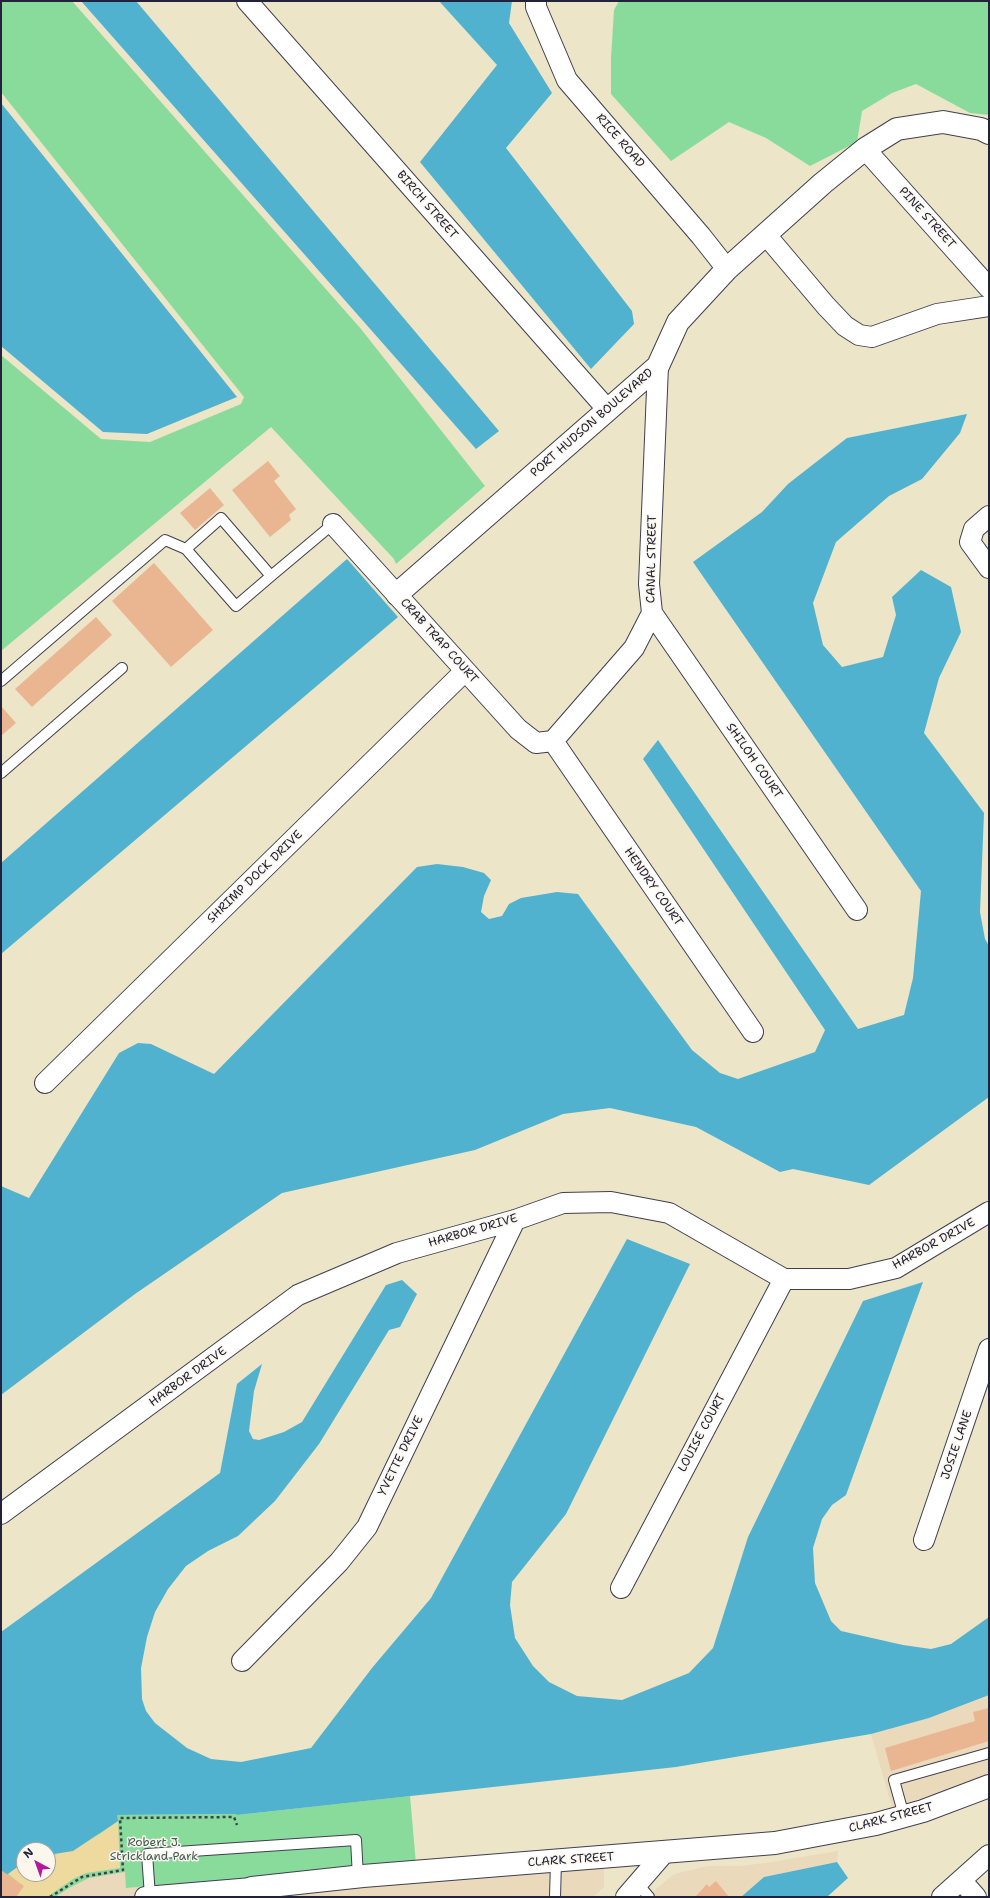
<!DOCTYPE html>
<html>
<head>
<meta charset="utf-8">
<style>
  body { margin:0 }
  #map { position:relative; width:990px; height:1898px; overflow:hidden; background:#ece5c7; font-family:"Shantell Sans",sans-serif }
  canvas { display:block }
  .frame { position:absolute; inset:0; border:2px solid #22223b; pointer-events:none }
  .north { position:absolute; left:16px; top:1842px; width:40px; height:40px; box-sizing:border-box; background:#fbf7ec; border:1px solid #a4a2a5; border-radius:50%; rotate:319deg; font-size:11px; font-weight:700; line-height:16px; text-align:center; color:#22223b }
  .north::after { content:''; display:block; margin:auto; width:14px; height:18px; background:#b5179e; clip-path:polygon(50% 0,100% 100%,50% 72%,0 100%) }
</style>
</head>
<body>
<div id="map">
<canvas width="990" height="1898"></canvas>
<div class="frame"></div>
<div class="north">N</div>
</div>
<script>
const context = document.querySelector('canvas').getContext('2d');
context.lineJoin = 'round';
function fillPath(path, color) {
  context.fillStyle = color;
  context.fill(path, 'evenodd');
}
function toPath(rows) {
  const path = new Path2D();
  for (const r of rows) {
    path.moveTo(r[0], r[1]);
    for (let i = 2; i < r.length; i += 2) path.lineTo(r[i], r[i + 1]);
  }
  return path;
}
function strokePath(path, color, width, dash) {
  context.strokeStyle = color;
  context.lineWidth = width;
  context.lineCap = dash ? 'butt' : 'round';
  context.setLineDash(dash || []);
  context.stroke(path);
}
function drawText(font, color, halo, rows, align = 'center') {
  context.font = font + ' "Shantell Sans",sans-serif';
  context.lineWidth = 3;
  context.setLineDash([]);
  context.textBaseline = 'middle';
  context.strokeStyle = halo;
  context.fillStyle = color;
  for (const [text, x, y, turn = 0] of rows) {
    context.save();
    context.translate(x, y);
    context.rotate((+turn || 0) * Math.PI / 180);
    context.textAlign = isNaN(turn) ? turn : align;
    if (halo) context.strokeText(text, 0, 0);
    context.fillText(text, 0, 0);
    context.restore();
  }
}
fillPath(toPath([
  [989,1695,989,1775,941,1793,892,1807,871,1734,929,1718],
  [604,1847,604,1887,593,1897,55,1897,71,1887,89,1878,125,1872,127,1888,416,1864],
  [838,1851,837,1862,764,1877,741,1897,647,1897,674,1874,708,1866,741,1866,765,1863]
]), '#ead9ba');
fillPath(toPath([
  [1,1,72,1,361,329,485,486,396,564,394,559,271,427,1,651,1,355,101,439,150,442,241,404,244,397,1,92],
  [619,1,989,1,989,115,970,113,916,84,892,93,862,111,857,142,810,166,766,138,729,122,671,161,611,94,611,58,614,10],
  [410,1796,416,1864,126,1888,125,1872,89,1878,71,1887,55,1897,1,1897,1,1883,8,1874,24,1862,24,1874,48,1874,48,1855,73,1851,95,1837,117,1815,237,1814,237,1815]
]), '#89db9b');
fillPath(toPath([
  [118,1821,120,1868,86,1873,73,1879,47,1897,16,1897,23,1886,8,1874,19,1865,24,1862,24,1874,48,1874,48,1855,54,1855,95,1837]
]), '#eeda9e');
fillPath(toPath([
  [81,1,136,1,499,431,476,449],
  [439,1,512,1,509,23,552,93,506,148,632,311,634,324,591,369,420,162,497,65],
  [1,103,237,397,147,434,103,432,1,346],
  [967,414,960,433,922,479,889,496,836,542,813,603,823,645,842,667,883,657,896,615,892,597,921,570,951,587,961,632,939,678,924,733,984,813,980,912,985,939,989,946,989,1097,869,1185,793,1169,780,1172,696,1127,610,1108,563,1114,475,1150,282,1193,135,1294,1,1395,1,1186,29,1198,119,1053,138,1043,151,1044,214,1074,417,867,437,864,463,867,484,873,491,880,484,896,481,912,489,919,502,916,509,904,521,898,557,892,578,894,692,1050,720,1073,738,1079,815,1052,825,1030,643,759,658,740,858,1029,904,1015,913,978,921,891,693,562,762,512,788,484,847,438],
  [347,559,398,617,1,954,1,863],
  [627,1239,690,1264,566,1514,512,1582,510,1605,515,1638,533,1666,549,1682,577,1696,622,1700,689,1673,713,1648,748,1537,863,1301,923,1282,846,1495,832,1505,822,1519,813,1548,815,1583,831,1621,841,1631,903,1645,931,1649,951,1644,989,1617,989,1695,929,1718,871,1734,676,1767,237,1815,236,1814,117,1815,118,1821,73,1851,48,1855,48,1850,24,1850,24,1862,8,1874,1,1883,1,1632,220,1473,237,1384,262,1364,254,1391,249,1431,253,1439,259,1440,284,1432,302,1422,386,1285,402,1280,417,1294,400,1327,389,1330,319,1444,275,1501,238,1536,208,1551,186,1566,168,1589,155,1612,147,1637,141,1668,142,1699,146,1711,155,1723,187,1748,211,1759,241,1762,311,1748,372,1668,431,1598],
  [837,1862,848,1878,827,1897,741,1897,764,1877]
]), '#50b2cf');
fillPath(toPath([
  [268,461,280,476,274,481,296,509,289,515,291,520,270,537,232,490],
  [210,488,224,505,195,530,180,513],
  [154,563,213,630,171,667,112,601],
  [96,617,112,635,32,707,15,689],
  [1,706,16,723,1,736],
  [989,1708,989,1741,891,1771,885,1748,975,1721,973,1712],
  [1,1870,24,1886,16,1897,1,1897],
  [716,1881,729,1897,695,1897,707,1884,709,1887]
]), '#eab692');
const lane = toPath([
  [271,576,221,518,186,549,236,606,271,576,333,524],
  [1,681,165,540,186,549],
  [1,773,122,668],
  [904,1816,894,1780,989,1753],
  [638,1884,649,1897],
  [150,1896,147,1854,356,1840,358,1877],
  [555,1897,556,1861]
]);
const street = toPath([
  [247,1,607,409],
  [536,1,536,7,567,80,701,236,727,269],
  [865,149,989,288],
  [766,235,826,306,845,326,859,335,872,337,937,314,989,306],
  [989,516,974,529,970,542,989,568],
  [333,524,518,729,536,743,553,741],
  [652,613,857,910],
  [553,741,634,648,652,613,649,584,658,366],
  [553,741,753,1032],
  [45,1083,465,671],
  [1,1514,298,1295,397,1253,515,1220,563,1203,611,1202,669,1213,784,1279,849,1279,896,1268,989,1212],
  [924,1540,989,1349],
  [621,1588,784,1279],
  [242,1661,339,1562,367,1527,515,1220],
  [961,1880,976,1897],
  [145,1897,252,1888,253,1897],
  [626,1897,664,1853],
  [942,1897,989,1855]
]);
const secondary = toPath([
  [397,594,658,366,678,322,727,269,823,183,865,149,897,129,943,122,981,129,989,133],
  [252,1888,363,1876,775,1843,876,1824,923,1811,989,1786]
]);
strokePath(lane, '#403f50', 12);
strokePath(street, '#403f50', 22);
strokePath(secondary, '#403f50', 24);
strokePath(toPath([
  [50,1897,82,1877,123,1870,120,1818,234,1817,237,1825]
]), '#403f50', 2.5, [3, 3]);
strokePath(lane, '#fff', 10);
strokePath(street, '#fff', 20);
strokePath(secondary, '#fff', 22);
drawText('12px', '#22223b', '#fbf7ec', [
  ["RICE ROAD",620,141,49],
  ["BIRCH STREET",427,205,49],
  ["PINE STREET",927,218,48],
  ["PORT HUDSON BOULEVARD",592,423,-41],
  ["CANAL STREET",652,559,-89],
  ["CRAB TRAP COURT",439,641,48],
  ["SHILOH COURT",754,761,55],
  ["SHRIMP DOCK DRIVE",255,877,-44],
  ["HENDRY COURT",653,887,55],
  ["HARBOR DRIVE",473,1231,-16],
  ["HARBOR DRIVE",934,1244,-29],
  ["HARBOR DRIVE",188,1377,-36],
  ["LOUISE COURT",702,1433,-62],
  ["JOSIE LANE",957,1445,-71],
  ["YVETTE DRIVE",401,1456,-64],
  ["CLARK STREET",891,1818,-15],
  ["CLARK STREET",571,1860,-4]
]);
drawText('12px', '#415a58', '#fbf7ec', [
  ["Robert J.",154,1843],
  ["Strickland Park",154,1857]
]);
</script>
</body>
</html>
